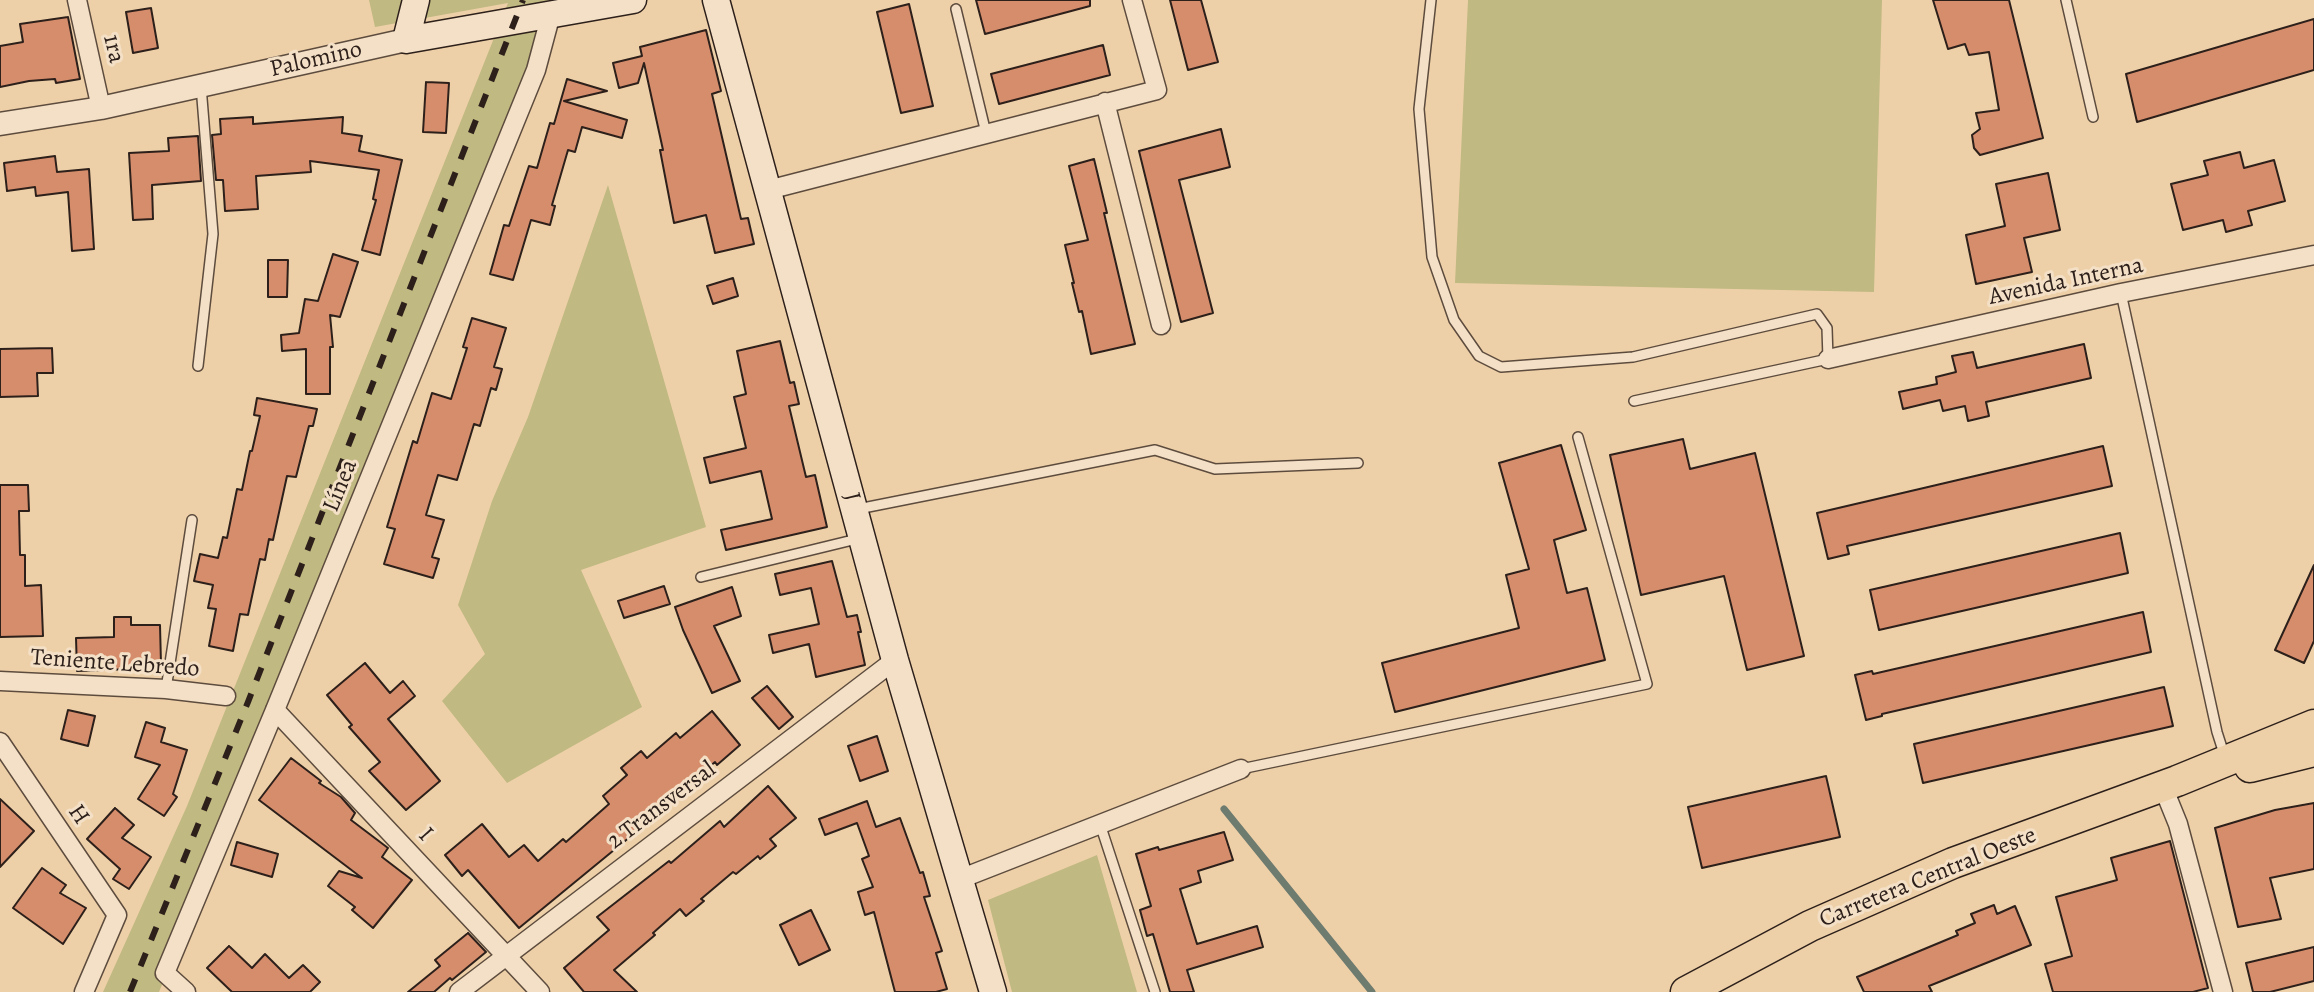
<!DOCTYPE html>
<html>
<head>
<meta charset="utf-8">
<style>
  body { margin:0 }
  canvas { display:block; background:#eed0a8 }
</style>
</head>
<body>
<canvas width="2314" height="992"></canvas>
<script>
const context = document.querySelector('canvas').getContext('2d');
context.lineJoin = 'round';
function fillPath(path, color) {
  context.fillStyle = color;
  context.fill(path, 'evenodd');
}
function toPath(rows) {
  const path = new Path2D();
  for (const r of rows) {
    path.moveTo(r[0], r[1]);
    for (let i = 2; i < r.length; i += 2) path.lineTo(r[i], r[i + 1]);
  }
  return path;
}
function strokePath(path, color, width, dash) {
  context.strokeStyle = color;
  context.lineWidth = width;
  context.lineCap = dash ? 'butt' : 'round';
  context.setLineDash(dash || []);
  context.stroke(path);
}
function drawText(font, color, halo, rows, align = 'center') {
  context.font = font + ' Alegreya,serif';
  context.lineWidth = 6;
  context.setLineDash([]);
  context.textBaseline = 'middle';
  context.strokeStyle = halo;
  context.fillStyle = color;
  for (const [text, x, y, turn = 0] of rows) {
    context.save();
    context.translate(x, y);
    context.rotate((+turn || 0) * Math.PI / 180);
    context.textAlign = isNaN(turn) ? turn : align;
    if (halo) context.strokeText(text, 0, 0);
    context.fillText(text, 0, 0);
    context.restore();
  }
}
fillPath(toPath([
  [369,0,597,0,551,15,420,365,159,992,103,992,187,806,508,3,375,27],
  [1468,0,1882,0,1874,292,1455,283],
  [608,185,706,527,581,570,642,707,507,783,442,701,485,654,458,605,492,501,528,417],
  [1097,855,1137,992,1012,992,988,900]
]), '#c1b982');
strokePath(toPath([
  [1224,809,1372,992]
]), '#6e7b6f', 7);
const building = toPath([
  [976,0,1090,0,1090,6,985,34,976,0],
  [1170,0,1201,0,1218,62,1188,70,1170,0],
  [1933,0,2009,0,2043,138,1980,155,1974,148,1972,135,1980,129,1976,113,1999,110,1989,52,1969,55,1965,44,1948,49,1933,0],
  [909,4,933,106,901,113,877,12,909,4],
  [151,8,158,48,133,53,126,12,151,8],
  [68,17,80,79,56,83,55,79,29,81,0,87,0,46,23,42,20,24,68,17],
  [2314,19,2314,70,2137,122,2126,74,2314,19],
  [706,30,721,91,712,94,741,219,748,218,754,244,715,253,706,215,674,223,660,150,663,150,644,63,638,83,619,88,613,63,642,56,640,47,706,30],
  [1103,45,1110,75,999,104,991,74,1103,45],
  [567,79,607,91,564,101,627,120,622,138,582,127,575,152,568,150,552,205,555,206,550,225,531,220,513,280,490,274,504,225,509,226,529,166,537,168,550,123,554,124,567,79],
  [426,82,449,83,446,133,423,132,426,82],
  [253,117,253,124,343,117,342,133,362,136,359,151,402,160,380,255,362,250,376,200,373,199,379,170,310,161,311,172,256,176,258,209,225,211,223,180,216,180,212,135,221,134,220,119,253,117],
  [1221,129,1230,167,1179,180,1213,313,1181,322,1139,151,1221,129],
  [198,136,201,181,152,185,153,219,133,220,129,153,169,151,168,138,198,136],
  [2240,152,2244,168,2274,160,2285,201,2248,211,2252,225,2226,232,2223,220,2183,230,2171,184,2208,175,2204,161,2240,152],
  [55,156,57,172,89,169,94,249,72,251,68,192,36,196,35,187,7,191,4,163,55,156],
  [1094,159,1107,213,1104,213,1135,344,1091,354,1082,311,1079,312,1072,283,1074,283,1065,245,1088,240,1069,166,1094,159],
  [2048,173,2060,230,2024,238,2032,272,1976,284,1966,235,2005,226,1996,184,2048,173],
  [333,254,358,262,340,317,330,315,333,347,330,347,330,394,306,394,306,349,282,351,281,335,299,333,305,299,318,301,333,254],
  [268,260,288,260,287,297,268,297,268,260],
  [733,278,738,296,713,304,707,286,733,278],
  [472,318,506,328,494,367,502,369,496,390,491,388,480,426,474,424,457,480,438,475,426,515,444,520,432,557,439,559,433,578,384,564,395,529,387,527,413,441,417,443,432,393,451,399,467,348,463,347,472,318],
  [780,341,790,383,794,382,799,404,789,406,806,477,815,475,827,527,726,550,721,530,772,519,761,471,710,483,704,458,746,448,734,397,746,394,737,351,780,341],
  [2084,344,2091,378,1986,402,1989,416,1968,421,1965,406,1943,411,1940,400,1903,409,1899,392,1937,384,1936,377,1956,372,1952,356,1973,352,1977,368,2084,344],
  [52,348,53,373,37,373,38,396,0,397,0,349,52,348],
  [257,398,317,409,313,426,309,426,296,477,287,476,273,540,269,539,265,560,260,559,248,615,240,614,233,651,209,646,216,609,208,608,213,585,194,581,200,554,218,558,223,537,227,538,237,489,242,490,250,451,252,451,260,416,254,415,257,398],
  [1683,439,1690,469,1755,453,1804,656,1747,670,1724,576,1641,595,1610,455,1683,439],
  [1561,445,1586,530,1554,540,1567,593,1587,588,1605,660,1395,712,1382,663,1519,628,1506,575,1529,569,1499,463,1561,445],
  [2103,446,2112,486,1847,546,1849,554,1828,559,1817,513,2103,446],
  [0,485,28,485,29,511,19,511,20,555,25,555,25,586,41,585,43,636,0,637,0,485],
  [2120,533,2128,573,1879,630,1870,590,2120,533],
  [832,561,847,617,857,615,861,632,858,632,865,665,816,677,809,644,773,653,769,635,819,624,811,588,780,595,775,574,832,561],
  [2314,565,2314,641,2304,663,2275,650,2314,565],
  [664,586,670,604,624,618,618,601,664,586],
  [732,587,741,616,714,626,740,681,712,693,683,630,675,607,732,587],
  [2143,612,2151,652,1882,714,1882,716,1866,720,1855,675,1872,671,1873,674,2143,612],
  [114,617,131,617,131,625,160,625,161,664,132,665,132,669,77,671,76,638,114,637,114,617],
  [365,663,390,693,403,681,415,696,388,719,440,781,406,810,369,771,380,762,349,727,352,725,327,695,365,663],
  [767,686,793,717,779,729,752,698,767,686],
  [2164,687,2173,726,1923,783,1914,744,2164,687],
  [68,710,95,716,88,746,61,739,68,710],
  [712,711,740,745,717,765,715,762,684,788,682,785,649,813,653,818,519,928,468,870,462,876,445,855,482,824,509,857,524,845,538,861,563,839,566,842,609,804,603,796,627,775,621,768,641,751,647,758,676,733,680,738,712,711],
  [146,722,165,728,161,742,187,750,173,794,177,797,164,816,138,799,160,765,135,757,146,722],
  [877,736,888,771,860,781,848,746,877,736],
  [291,758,321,781,319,783,341,797,355,813,351,820,388,848,382,857,412,880,373,928,352,910,355,907,328,886,339,871,362,878,259,800,291,758],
  [1826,776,1840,837,1702,868,1688,807,1826,776],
  [768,786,796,818,770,839,776,846,760,859,758,856,736,874,733,872,701,899,704,901,686,916,680,909,653,933,655,935,614,970,637,992,584,992,564,968,609,930,597,917,669,861,671,863,720,821,724,827,768,786],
  [0,799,34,831,0,867,0,799],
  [867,801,876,827,900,818,920,873,923,872,930,896,924,897,942,951,936,953,947,989,936,992,895,992,874,912,865,915,858,892,873,887,862,859,869,856,857,823,825,835,819,819,867,801],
  [2314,803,2314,869,2270,878,2281,919,2238,927,2215,828,2275,810,2314,803],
  [115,808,134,825,122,838,151,857,129,889,113,879,120,869,87,839,115,808],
  [1224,832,1233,860,1198,871,1201,882,1180,889,1197,944,1257,926,1263,947,1187,970,1194,992,1170,992,1153,934,1147,936,1140,910,1151,906,1136,854,1158,847,1159,850,1224,832],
  [2170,841,2208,988,2193,992,2053,992,2045,964,2072,956,2056,897,2117,880,2111,858,2170,841],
  [237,842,278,854,272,877,231,865,237,842],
  [42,868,66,885,60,893,86,908,63,944,13,908,42,868],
  [1994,905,1997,914,2015,906,2031,945,1929,986,1932,992,1864,992,1857,977,1958,935,1956,931,1975,923,1971,914,1994,905],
  [811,910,830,950,799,965,780,925,811,910],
  [468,933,486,952,452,980,450,978,434,992,408,992,440,966,435,960,468,933],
  [229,946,252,968,265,954,289,978,303,965,320,982,310,992,232,992,207,968,229,946],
  [2314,947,2314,981,2270,992,2253,992,2246,963,2314,947]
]);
fillPath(building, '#d58d6c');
strokePath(building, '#2d201b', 2);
const service = toPath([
  [1431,0,1419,109,1432,257,1454,320,1479,356,1501,367,1633,357,1817,314,1827,328,1828,359,1634,401],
  [2066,0,2093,117],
  [956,9,986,133],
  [2121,293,2217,732,2225,757],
  [198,366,213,234,201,86],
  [858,509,1155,450,1215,469,1358,463],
  [701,577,861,538],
  [166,689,192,520],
  [1241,769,1647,684,1578,437],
  [1100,824,1155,992]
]);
const minor = toPath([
  [77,0,101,108],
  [1105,102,1161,325],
  [768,190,1157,90,1132,0],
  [1828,359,2121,293,2314,255],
  [0,681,166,689,226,696],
  [275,710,540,992],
  [0,742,117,915,84,992],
  [2163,787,2178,824,2223,992],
  [960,879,1241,769],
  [186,992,165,973,275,710,536,70,551,14],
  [459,992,895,660]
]);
const tertiary = toPath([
  [0,124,101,108,406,40]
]);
const secondary = toPath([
  [416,0,406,40,633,0],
  [716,0,895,660,993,992]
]);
const primary = toPath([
  [2250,767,2314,751],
  [1686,992,1810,926,1953,863,2177,781,2314,725]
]);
strokePath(service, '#5d4c3e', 12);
strokePath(minor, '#5d4c3e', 21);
strokePath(tertiary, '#5d4c3e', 25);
strokePath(secondary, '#2d201b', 29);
strokePath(primary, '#2d201b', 33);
strokePath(service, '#f4e0c6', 9);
strokePath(minor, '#f4e0c6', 18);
strokePath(tertiary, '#f4e0c6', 22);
strokePath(secondary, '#f4e0c6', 26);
strokePath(primary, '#eed0a8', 30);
strokePath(toPath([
  [130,992,248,702,523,0]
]), '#2d201b', 6, [14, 14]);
drawText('24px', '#2d201b', '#f4e0c6', [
  ["1ra",113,49,77],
  ["Palomino",316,60,-13],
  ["Avenida Interna",2066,282,-12],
  ["Línea",341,486,-68],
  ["J",851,497,75],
  ["Teniente Lebredo",115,664,4],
  ["2 Transversal",662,806,-37],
  ["H",78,815,56],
  ["I",425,835,47],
  ["Carretera Central Oeste",1928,878,-22]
]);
</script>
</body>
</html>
